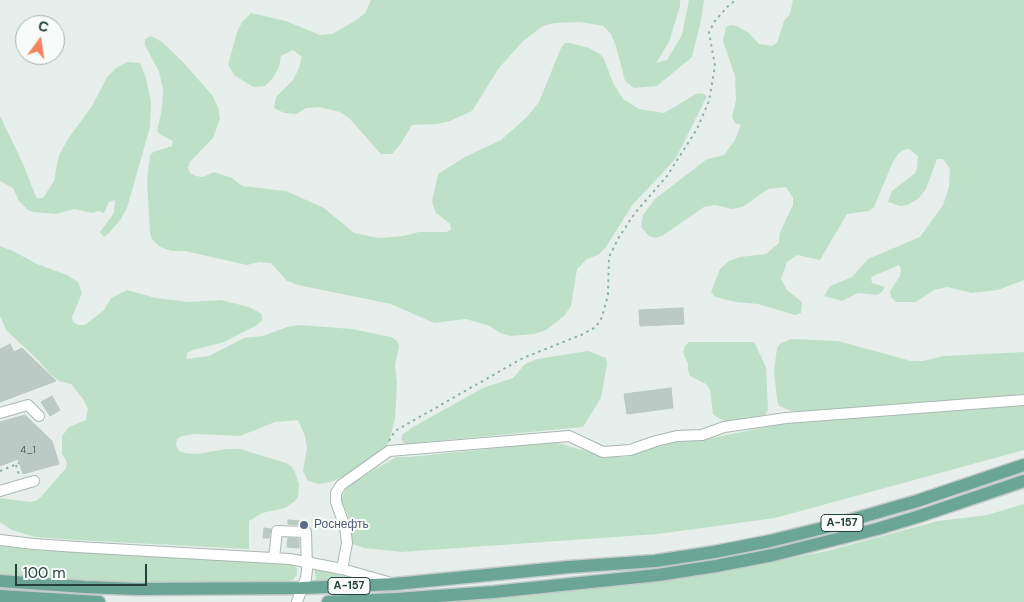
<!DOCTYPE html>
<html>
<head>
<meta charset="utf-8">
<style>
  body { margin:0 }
  #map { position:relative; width:1024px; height:602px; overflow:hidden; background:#e6efeb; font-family:"DM Sans",sans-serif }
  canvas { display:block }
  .north { position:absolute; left:15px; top:15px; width:50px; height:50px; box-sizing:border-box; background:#f7fbf9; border:1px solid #a3b1ad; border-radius:50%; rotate:14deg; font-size:14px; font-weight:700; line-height:20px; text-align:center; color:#24423a }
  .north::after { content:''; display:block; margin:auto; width:18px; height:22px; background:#f4845f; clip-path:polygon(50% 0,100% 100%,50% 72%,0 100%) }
  .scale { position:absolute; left:15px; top:564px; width:132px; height:22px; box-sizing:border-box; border:2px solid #24423a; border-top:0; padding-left:6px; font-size:15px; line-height:18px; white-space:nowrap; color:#24423a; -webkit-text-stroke:4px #f7fbf9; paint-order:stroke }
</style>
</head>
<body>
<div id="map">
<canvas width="1024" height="602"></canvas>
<div class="north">С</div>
<div class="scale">100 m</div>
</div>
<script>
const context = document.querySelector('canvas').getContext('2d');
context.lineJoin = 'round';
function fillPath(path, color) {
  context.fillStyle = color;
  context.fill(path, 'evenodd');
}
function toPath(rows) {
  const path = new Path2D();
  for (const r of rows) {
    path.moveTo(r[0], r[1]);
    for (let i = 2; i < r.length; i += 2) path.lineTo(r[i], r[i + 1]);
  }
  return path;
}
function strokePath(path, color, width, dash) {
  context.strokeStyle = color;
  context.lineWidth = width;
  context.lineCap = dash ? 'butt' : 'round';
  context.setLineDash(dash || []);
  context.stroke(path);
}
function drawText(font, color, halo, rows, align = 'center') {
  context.font = font + ' "DM Sans",sans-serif';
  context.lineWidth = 4;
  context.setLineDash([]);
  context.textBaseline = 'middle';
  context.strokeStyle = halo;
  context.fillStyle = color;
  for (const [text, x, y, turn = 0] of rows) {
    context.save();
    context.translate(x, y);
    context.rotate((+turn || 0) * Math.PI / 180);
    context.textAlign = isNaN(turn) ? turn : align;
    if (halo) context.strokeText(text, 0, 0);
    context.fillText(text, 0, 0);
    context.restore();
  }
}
fillPath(toPath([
  [371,0,680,0,680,6,669,42,656,63,667,60,682,35,689,0,704,0,701,21,692,57,657,86,634,88,625,81,616,46,611,34,603,26,580,22,555,23,543,26,523,41,499,68,472,111,450,121,437,124,412,125,400,145,392,154,381,154,350,119,340,112,319,107,306,108,296,114,284,113,274,108,276,97,293,80,299,68,302,57,293,50,281,56,279,67,273,78,265,86,253,87,234,75,228,65,237,32,242,22,251,13,286,21,320,35,332,34,355,21,365,13],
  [793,0,1024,0,1024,280,998,290,972,293,947,287,934,290,916,302,896,302,891,297,890,291,900,276,901,270,899,265,871,277,872,283,885,287,882,292,877,295,858,293,842,301,824,296,830,286,852,277,868,259,920,237,943,205,949,187,950,169,943,159,937,159,926,189,918,199,907,205,900,206,888,202,892,191,914,174,917,169,918,156,909,149,903,150,898,154,892,164,874,207,869,211,847,214,820,260,797,255,787,262,781,279,787,290,802,302,801,313,795,315,758,304,736,302,715,297,711,292,720,269,729,261,740,257,766,254,779,243,780,232,793,205,793,198,786,187,768,189,744,206,738,208,732,209,715,205,704,207,662,236,655,238,649,236,641,227,643,215,655,199,707,159,724,155,735,140,741,125,735,123,732,117,736,100,735,76,723,41,726,27,731,25,737,26,749,33,759,44,772,46,777,43,784,21,790,14],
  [151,36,162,42,182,61,212,95,218,107,220,119,213,138,190,162,188,168,190,173,196,176,203,177,214,172,232,178,242,186,286,191,324,208,354,233,378,238,403,236,419,232,446,232,451,230,450,224,436,213,432,202,438,174,465,157,501,140,527,117,539,102,561,48,565,43,570,43,589,48,600,54,604,59,613,83,623,99,639,109,664,113,696,94,702,93,707,96,676,158,655,181,633,204,606,247,598,255,587,259,577,269,571,306,564,316,546,330,534,334,511,336,500,333,490,326,466,319,434,323,391,304,298,285,287,281,271,263,259,262,247,265,185,251,172,251,160,247,152,239,150,233,147,181,150,156,153,152,172,146,173,141,161,135,157,131,162,108,163,89,159,72,145,45,145,39],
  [127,62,140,63,146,78,151,102,150,127,127,208,121,219,109,233,104,237,100,232,114,213,115,200,109,202,104,213,98,211,92,213,74,209,56,214,33,212,28,210,19,201,13,188,0,181,0,116,24,166,34,192,37,198,43,198,54,181,59,155,68,139,92,106,107,77,116,68],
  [0,246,13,251,37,264,67,275,78,282,82,293,72,317,73,322,78,325,85,325,104,310,111,298,127,290,156,298,189,302,221,300,249,307,262,314,262,320,257,325,224,342,193,350,187,353,186,359,209,356,244,338,263,336,287,327,299,325,352,329,391,337,397,341,399,346,395,365,397,384,395,419,389,442,385,448,348,474,331,482,319,484,308,481,303,471,307,448,305,436,298,420,275,422,240,436,195,434,182,436,177,439,176,445,179,451,185,453,197,454,227,449,240,449,286,463,291,466,295,472,299,484,298,497,295,501,285,508,262,513,249,521,249,549,76,540,35,537,12,530,0,522,0,498,30,502,36,501,41,497,66,468,67,462,62,454,62,436,69,427,86,420,88,409,83,399,71,384,59,381,50,374,39,361,6,330,0,316],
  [792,339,838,341,911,361,923,361,943,356,1024,352,1024,394,808,414,789,410,779,406,777,400,774,371,777,348,781,343],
  [689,342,754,342,766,367,768,410,765,415,729,422,718,418,713,414,710,390,706,384,690,376,688,370,688,364,683,352,685,346],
  [588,351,606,358,607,364,601,398,583,427,405,444,401,439,403,434,413,427,483,388,513,378,525,364,537,359],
  [1024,404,1024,450,775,518,658,534,401,552,364,548,353,544,350,539,350,528,348,515,341,501,345,490,349,485,396,457,410,457,554,442,608,457,627,457,656,446,674,441,712,438,795,421],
  [1024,504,1024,602,425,602,492,598,618,586,711,574,827,551,938,521,987,515],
  [0,546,33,550,289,563,294,565,297,569,297,575,293,580,288,582,132,583,71,581,0,576],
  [314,569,360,579,315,582,316,577]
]), '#bfe0c8');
const building = toPath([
  [683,308,684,324,640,326,639,310,683,308],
  [10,344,14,352,22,348,56,381,0,402,0,349,10,344],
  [671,388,673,408,627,414,624,394,671,388],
  [52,396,60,410,50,416,41,402,52,396],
  [25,415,52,441,59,464,23,474,18,459,0,466,0,422,25,415],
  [288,520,300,521,300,525,288,524,288,520],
  [264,528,271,529,269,538,263,538,264,528],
  [288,538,299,539,299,548,287,547,288,538]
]);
fillPath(building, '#bbcac4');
strokePath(building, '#b8c9c2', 1);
const minor = toPath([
  [0,413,28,405,39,416],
  [0,491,34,481],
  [0,540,34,544,77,547,290,559,342,569,388,582],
  [274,558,277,531,306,532,307,570,306,578,297,602],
  [342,569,347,543,345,527,336,502,336,493,341,485,389,451,569,436,603,452,630,450,656,441,677,436,702,435,724,427,786,418,1024,400]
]);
const major = toPath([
  [0,581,85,587,137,589,302,588,395,584,569,567,655,561,714,552,770,541,823,528,917,501,1024,465],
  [0,596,99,602],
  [328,602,397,599,493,592,658,575,716,566,773,555,877,529,920,516,1024,481]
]);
strokePath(minor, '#a8b8b2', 12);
strokePath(major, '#c2cac8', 15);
strokePath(toPath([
  [389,441,395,431,523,358,581,335,596,327,602,317,608,295,609,257,619,237,635,213,667,176,697,129,709,101,715,66,709,32,715,21,729,5,736,0],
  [16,465,19,475],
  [0,471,19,463]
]), '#86b3a5', 2, [2.5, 4]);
strokePath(minor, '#fff', 10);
strokePath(major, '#6aa596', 12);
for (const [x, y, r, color] of [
  [304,525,5,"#5c6f8a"]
]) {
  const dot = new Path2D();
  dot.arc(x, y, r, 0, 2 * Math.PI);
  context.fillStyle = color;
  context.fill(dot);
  strokePath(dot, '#f7fbf9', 2);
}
drawText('10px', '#4a645c', null, [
  ["4_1",28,450]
]);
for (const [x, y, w] of [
  [842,523,42],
  [349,586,42]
]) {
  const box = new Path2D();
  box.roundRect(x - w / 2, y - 8.5, w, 17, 4);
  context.fillStyle = '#f7fbf9';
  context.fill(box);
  strokePath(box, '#24423a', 1);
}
drawText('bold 11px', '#24423a', null, [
  ["А-157",842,523],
  ["А-157",349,586]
]);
drawText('12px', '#4e5e75', '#f7fbf9', [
  ["Роснефть",314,525]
], 'left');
</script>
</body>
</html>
